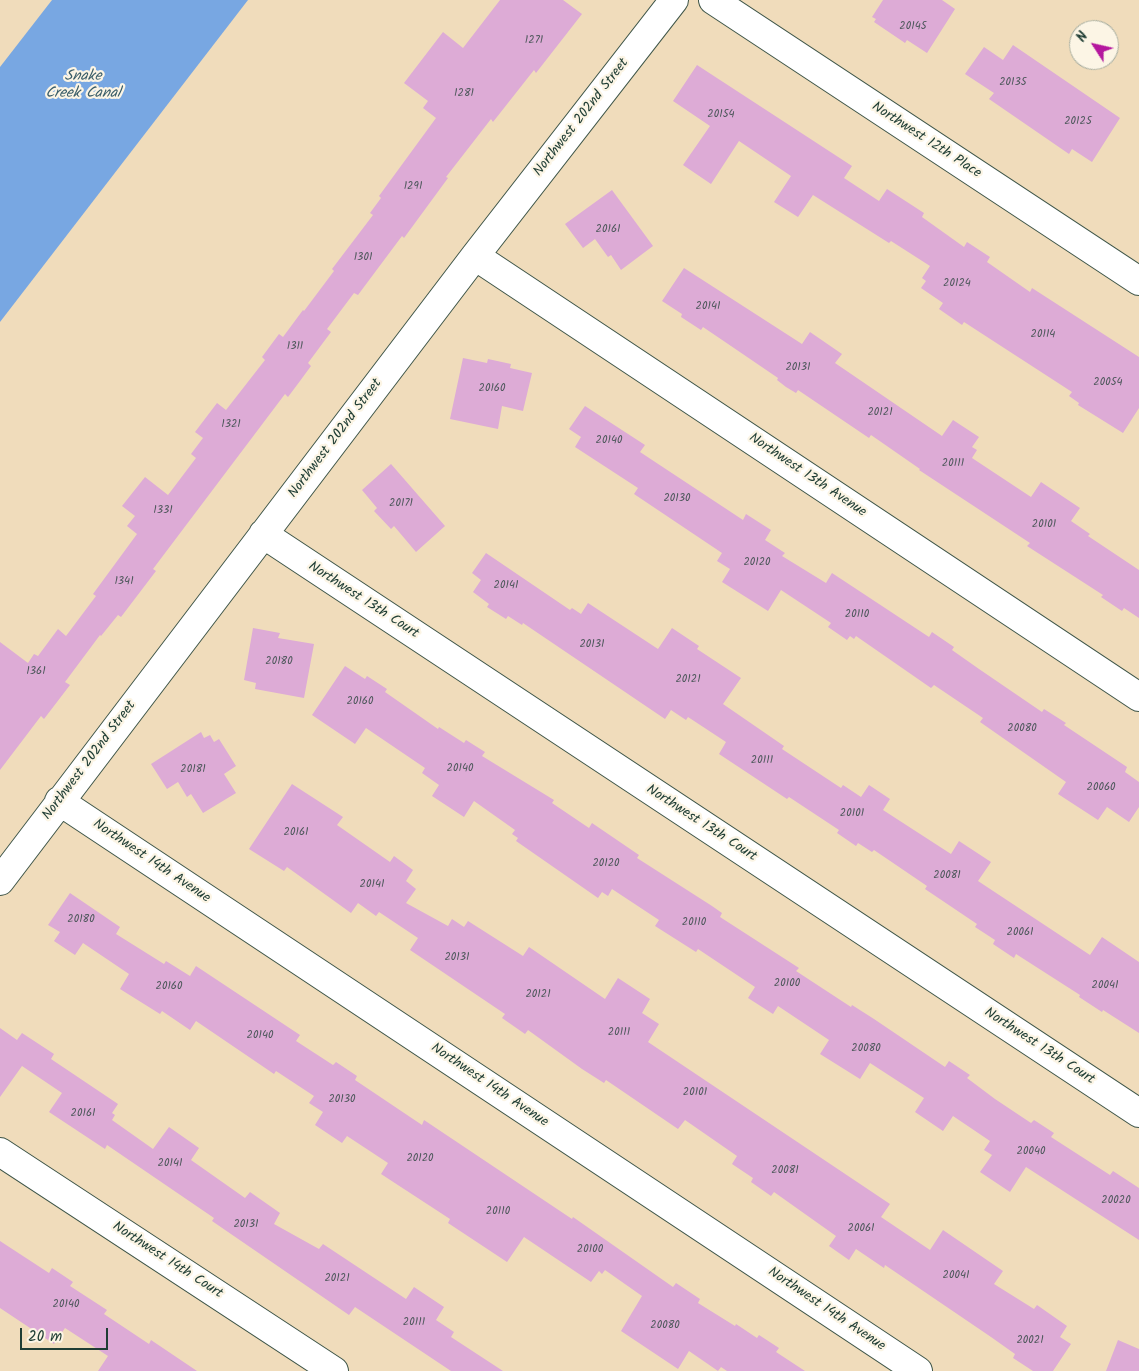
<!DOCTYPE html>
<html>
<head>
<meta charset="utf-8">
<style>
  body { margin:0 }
  #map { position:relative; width:1139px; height:1371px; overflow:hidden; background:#f0dcbb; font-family:Kalam,sans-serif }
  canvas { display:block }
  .north { position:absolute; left:1069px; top:20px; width:50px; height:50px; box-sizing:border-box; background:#fcf5e5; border:1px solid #a4ab9e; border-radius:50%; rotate:305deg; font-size:14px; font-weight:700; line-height:20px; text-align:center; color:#1f3d34 }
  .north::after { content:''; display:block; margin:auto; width:18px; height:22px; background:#b5179e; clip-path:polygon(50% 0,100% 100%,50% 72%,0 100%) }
  .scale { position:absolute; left:20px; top:1328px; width:88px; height:22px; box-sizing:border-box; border:2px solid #1f3d34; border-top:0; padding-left:6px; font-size:15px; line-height:18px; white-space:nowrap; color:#1f3d34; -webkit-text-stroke:4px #fcf5e5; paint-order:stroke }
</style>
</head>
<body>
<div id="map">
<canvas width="1139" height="1371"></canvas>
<div class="north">N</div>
<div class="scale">20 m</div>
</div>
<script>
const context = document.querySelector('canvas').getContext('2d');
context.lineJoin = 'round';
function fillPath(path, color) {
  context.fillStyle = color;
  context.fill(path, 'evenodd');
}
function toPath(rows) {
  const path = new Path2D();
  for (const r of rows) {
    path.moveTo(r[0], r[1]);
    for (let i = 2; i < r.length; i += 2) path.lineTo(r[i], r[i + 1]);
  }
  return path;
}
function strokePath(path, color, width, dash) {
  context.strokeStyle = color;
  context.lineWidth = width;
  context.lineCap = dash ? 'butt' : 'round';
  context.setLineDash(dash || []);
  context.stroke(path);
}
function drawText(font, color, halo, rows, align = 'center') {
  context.font = font + ' Kalam,sans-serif';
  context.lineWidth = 4.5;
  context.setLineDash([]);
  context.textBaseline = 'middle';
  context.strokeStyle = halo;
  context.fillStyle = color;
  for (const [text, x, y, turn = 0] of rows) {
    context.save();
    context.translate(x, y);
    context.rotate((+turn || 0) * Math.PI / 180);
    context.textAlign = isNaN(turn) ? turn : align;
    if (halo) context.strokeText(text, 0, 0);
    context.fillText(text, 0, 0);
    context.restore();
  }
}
fillPath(toPath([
  [52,0,248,0,0,322,0,67]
]), '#78a7e2');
fillPath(toPath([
  [500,0,563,0,582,14,536,73,534,70,493,122,491,119,446,177,448,178,404,238,402,236,358,295,354,293,327,329,331,332,308,363,311,366,300,381,288,397,285,394,153,569,156,571,121,617,118,615,101,636,100,635,65,682,70,685,44,719,41,716,0,770,0,642,28,663,34,654,38,656,58,629,66,636,96,596,93,594,137,534,127,526,135,516,122,506,145,477,168,495,196,458,191,454,203,438,195,432,217,403,226,410,265,360,262,357,279,334,283,337,303,310,304,311,334,271,332,269,373,215,370,213,381,198,379,196,436,118,423,108,428,101,404,83,443,32,463,48],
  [883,0,942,0,955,9,927,53,907,40,905,43,874,22,876,19,872,17],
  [1013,45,1120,118,1092,162,1072,149,1069,154,989,99,994,93,965,74,984,47,1003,60],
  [697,65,852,166,844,178,879,201,887,189,924,213,922,217,964,247,967,242,990,257,987,262,1030,292,1032,288,1139,357,1139,408,1123,433,1078,405,1079,403,1069,396,1072,392,964,322,962,325,939,309,943,303,921,288,926,281,922,278,930,266,891,241,889,243,813,195,798,217,774,202,791,176,739,141,711,184,683,165,710,126,673,101],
  [612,190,653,246,621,270,611,255,608,257,595,239,583,248,565,224],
  [684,268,802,344,810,332,842,354,835,363,942,436,953,420,979,437,972,447,977,450,972,458,1031,497,1041,482,1080,508,1071,521,1090,534,1088,536,1139,570,1139,618,1124,608,1122,611,1101,597,1103,595,1027,546,1030,543,919,470,920,469,871,435,869,438,798,390,796,393,786,387,777,380,778,378,731,346,703,327,701,330,681,317,682,314,662,301],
  [463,358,487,363,488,359,511,364,510,368,532,373,523,411,502,406,498,429,450,419],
  [585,406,645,445,640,452,743,520,746,514,771,530,765,540,785,553,782,556,826,583,832,573,929,637,932,632,954,647,952,650,979,669,1042,712,1044,709,1066,723,1064,725,1127,767,1125,772,1139,782,1139,807,1129,822,1107,807,1098,820,1058,794,1066,782,980,722,983,718,934,685,931,688,856,636,854,639,850,636,847,640,828,627,831,623,781,590,768,611,722,582,730,569,717,561,722,553,634,494,638,488,575,447,581,437,569,429],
  [391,464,445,526,416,552,394,526,391,529,374,511,377,508,362,490],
  [486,553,570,610,572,608,581,614,588,603,658,649,672,628,699,646,697,649,741,678,723,704,784,746,782,749,841,788,843,785,861,797,869,785,890,799,883,810,951,854,959,841,991,862,978,881,1090,955,1102,937,1139,962,1139,1033,1103,1010,1102,1012,1079,997,1080,995,1016,954,1014,958,993,944,995,940,975,927,977,924,925,889,927,886,874,850,872,852,858,843,856,846,837,833,839,830,789,797,787,799,719,754,726,742,688,717,686,720,671,710,665,719,523,623,522,625,508,616,506,619,487,607,489,604,473,592,481,580,472,573],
  [253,628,280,633,278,638,314,644,304,698,255,689,256,683,244,680],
  [345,666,365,679,367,676,387,689,385,692,438,729,439,727,464,743,466,740,485,752,482,756,554,800,552,803,589,828,592,823,639,855,637,858,712,906,722,913,720,917,799,968,796,971,851,1007,852,1005,874,1019,945,1067,949,1061,970,1075,967,1078,995,1099,1031,1123,1034,1120,1054,1133,1051,1137,1110,1175,1113,1171,1139,1188,1139,1240,1026,1167,1010,1192,980,1172,992,1155,984,1150,990,1141,953,1116,943,1131,915,1112,924,1098,870,1063,860,1079,820,1054,829,1040,778,1006,773,1014,748,998,755,987,698,949,696,952,655,926,659,920,612,889,608,896,602,892,598,898,516,841,518,838,512,834,515,830,474,801,464,817,432,796,439,785,422,773,425,768,366,728,355,744,312,715],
  [201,732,204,738,210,735,214,742,219,739,236,766,224,774,236,793,203,813,191,794,187,797,178,782,167,789,151,764],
  [292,784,343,817,337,825,390,862,394,856,413,870,406,881,416,889,406,903,448,926,452,919,464,927,468,921,523,956,529,947,605,999,618,978,650,999,642,1013,659,1024,648,1042,890,1204,881,1217,930,1250,943,1230,1003,1271,994,1284,1034,1309,1037,1305,1067,1326,1060,1337,1071,1344,1053,1371,1033,1371,1013,1358,1015,1354,991,1337,885,1265,884,1268,856,1249,849,1260,829,1246,836,1236,774,1192,771,1196,751,1182,753,1178,732,1164,737,1156,685,1120,678,1129,606,1080,604,1083,582,1069,528,1030,525,1034,502,1018,505,1014,410,950,418,938,379,912,376,916,358,903,351,913,287,867,284,871,249,849],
  [70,893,120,927,116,934,164,964,166,961,190,976,196,966,300,1035,296,1041,333,1065,336,1062,357,1076,355,1080,422,1125,424,1120,572,1219,573,1217,673,1287,676,1283,700,1299,698,1303,735,1326,736,1324,757,1338,759,1335,779,1348,776,1352,805,1371,727,1371,721,1367,718,1371,689,1351,678,1369,621,1331,642,1296,605,1270,602,1274,599,1271,591,1282,524,1237,507,1262,448,1223,450,1219,381,1174,388,1163,347,1136,342,1143,315,1125,323,1112,309,1103,314,1096,276,1071,274,1074,196,1021,190,1030,162,1011,160,1014,120,989,129,974,83,943,75,955,54,941,60,932,48,925],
  [0,1028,17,1040,22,1033,54,1054,51,1059,118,1104,112,1113,115,1115,112,1120,153,1149,169,1127,199,1148,191,1160,245,1198,250,1192,280,1213,274,1224,319,1249,323,1244,406,1299,414,1287,444,1307,436,1320,454,1332,451,1337,503,1371,451,1371,355,1307,349,1315,212,1221,214,1218,107,1145,105,1149,49,1112,62,1093,22,1066,0,1097],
  [0,1241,49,1273,52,1268,73,1282,70,1286,107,1310,104,1314,149,1344,151,1340,197,1371,98,1371,108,1356,65,1328,54,1344,0,1308],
  [1118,1340,1139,1349,1139,1371,1106,1371]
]), '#ddabd6');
const minor = toPath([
  [713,0,1139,281],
  [475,256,1139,697],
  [263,534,1139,1113],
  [59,801,918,1371],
  [0,881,475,256,674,0],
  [0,1152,334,1371]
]);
strokePath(minor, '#3e5548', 30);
strokePath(minor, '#fff', 28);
drawText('11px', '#4e585c', null, [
  ["20145",913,27],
  ["1271",534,41],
  ["20135",1013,83],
  ["1281",464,94],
  ["20154",721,115],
  ["20125",1078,122],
  ["1291",413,187],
  ["20161",608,230],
  ["1301",363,258],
  ["20124",957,284],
  ["20141",708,307],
  ["20114",1043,335],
  ["1311",295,347],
  ["20131",798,368],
  ["20054",1108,383],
  ["20160",492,389],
  ["20121",880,413],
  ["1321",231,425],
  ["20140",609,441],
  ["20111",953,464],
  ["20130",677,499],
  ["20171",401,504],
  ["1331",163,511],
  ["20101",1044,525],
  ["20120",757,563],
  ["1341",124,582],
  ["20141",506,586],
  ["20110",857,615],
  ["20131",592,645],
  ["20180",279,662],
  ["1361",36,672],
  ["20121",688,680],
  ["20160",360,702],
  ["20080",1022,729],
  ["20111",762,761],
  ["20140",460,769],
  ["20181",193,770],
  ["20060",1101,788],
  ["20101",852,814],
  ["20161",296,833],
  ["20120",606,864],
  ["20081",947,876],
  ["20141",372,885],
  ["20180",81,920],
  ["20110",694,923],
  ["20061",1020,933],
  ["20131",457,958],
  ["20100",787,984],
  ["20041",1105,986],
  ["20160",169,987],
  ["20121",538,995],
  ["20111",619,1033],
  ["20140",260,1036],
  ["20080",866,1049],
  ["20101",695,1093],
  ["20130",342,1100],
  ["20161",83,1114],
  ["20040",1031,1152],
  ["20120",420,1159],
  ["20141",170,1164],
  ["20081",785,1171],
  ["20020",1116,1201],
  ["20110",498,1212],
  ["20131",246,1225],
  ["20061",861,1229],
  ["20100",590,1250],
  ["20041",956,1276],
  ["20121",337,1279],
  ["20140",66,1305],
  ["20111",414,1323],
  ["20080",665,1326],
  ["20021",1030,1341]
]);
drawText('14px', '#1f3d34', '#fcf5e5', [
  ["Northwest 202nd Street",582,118,-52],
  ["Northwest 12th Place",926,141,33],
  ["Northwest 202nd Street",336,439,-53],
  ["Northwest 13th Avenue",807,476,34],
  ["Northwest 13th Court",363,601,33],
  ["Northwest 202nd Street",90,761,-53],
  ["Northwest 13th Court",701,824,33],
  ["Northwest 14th Avenue",151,862,34],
  ["Northwest 13th Court",1039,1047,33],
  ["Northwest 14th Avenue",489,1086,34],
  ["Northwest 14th Court",167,1261,33],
  ["Northwest 14th Avenue",826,1310,34]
]);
drawText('italic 15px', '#3a5d68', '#fcf5e5', [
  ["Snake",83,77],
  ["Creek Canal",83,94]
]);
</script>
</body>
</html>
